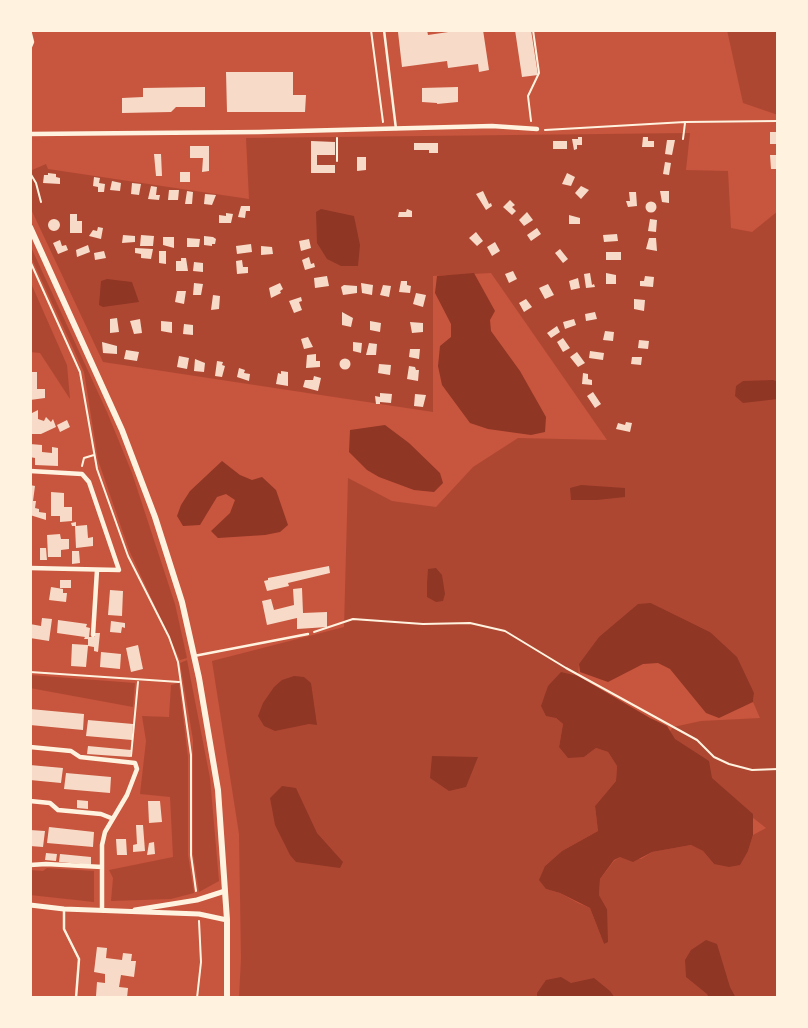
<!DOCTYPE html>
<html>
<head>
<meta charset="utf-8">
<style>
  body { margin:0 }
  #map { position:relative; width:808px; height:1028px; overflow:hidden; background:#c8553d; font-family:Raleway,sans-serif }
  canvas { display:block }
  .frame { position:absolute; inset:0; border:32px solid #fff3e0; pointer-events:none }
</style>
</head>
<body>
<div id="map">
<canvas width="808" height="1028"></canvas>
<div class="frame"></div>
</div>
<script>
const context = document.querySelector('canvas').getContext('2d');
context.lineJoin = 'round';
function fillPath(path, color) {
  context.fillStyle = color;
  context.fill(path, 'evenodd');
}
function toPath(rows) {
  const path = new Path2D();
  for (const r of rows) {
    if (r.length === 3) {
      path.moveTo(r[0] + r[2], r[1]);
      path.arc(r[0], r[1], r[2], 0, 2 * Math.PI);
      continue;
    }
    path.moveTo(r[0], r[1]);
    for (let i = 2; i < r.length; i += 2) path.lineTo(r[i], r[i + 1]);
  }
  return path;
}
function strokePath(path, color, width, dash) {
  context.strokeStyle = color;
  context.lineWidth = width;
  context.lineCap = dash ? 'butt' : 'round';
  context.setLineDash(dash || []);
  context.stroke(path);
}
fillPath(toPath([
  [727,30,778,30,778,115,743,103],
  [690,133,686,170,728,171,731,228,752,232,778,211,778,998,239,998,241,958,239,834,212,661,344,627,348,478,392,501,436,507,473,467,518,438,607,440,491,273,433,276,433,412,103,362,30,207,30,171,46,164,48,169,249,199,246,138],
  [651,603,710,632,754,693,753,702,760,718,701,721,673,727,660,745,766,828,753,835,748,851,714,864,703,851,691,845,652,852,641,859,620,857,614,861,600,879,599,895,607,909,604,944,590,908,578,903,560,893,546,889,545,866,562,851,598,831,595,806,616,781,617,766,608,752,596,748,584,757,559,747,563,724,556,718,578,676,579,664],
  [30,245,107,412,132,473,175,604,187,658,180,660,129,550,98,460,84,372,30,255],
  [30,281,67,365,70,399,40,353,30,352],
  [187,660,210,778,219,881,199,892,193,854,193,740,180,663],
  [30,675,135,683,133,707,30,688],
  [179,683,188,757,188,855,194,893,171,899,111,901,113,878,109,870,173,857,170,797,140,794,146,741,142,716,169,717,171,685],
  [47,868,94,871,94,902,30,895,30,870,43,871]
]), '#ae4732');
fillPath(toPath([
  [321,209,354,216,360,245,358,266,341,266,327,259,317,243,316,212],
  [474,273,495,311,490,320,491,331,520,371,546,417,545,432,531,435,488,429,470,423,442,385,438,366,440,346,451,337,451,324,435,293,437,276],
  [107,279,132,282,139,302,103,307,99,305,101,281],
  [773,380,778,382,778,399,743,403,735,396,736,386,743,381],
  [385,425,409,443,440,473,443,483,434,492,414,490,379,477,367,470,349,452,350,430],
  [222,461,240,475,252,480,262,477,276,490,288,525,280,532,265,535,218,538,211,531,230,513,235,500,226,494,217,497,200,525,183,526,177,516,181,505,190,491],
  [581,485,625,488,625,497,597,500,571,500,570,488],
  [436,568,442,575,445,594,443,601,436,602,427,597,427,583,428,569],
  [651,603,710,632,737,657,754,693,753,702,719,718,706,713,670,669,658,663,643,664,608,682,580,672,579,664,599,637,638,604],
  [561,672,578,676,650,718,667,726,675,739,709,761,712,778,753,814,753,835,748,851,740,865,729,867,714,864,703,851,691,845,652,852,633,862,620,857,614,860,600,879,599,895,607,909,608,942,604,944,590,908,560,893,546,889,539,880,545,866,562,851,598,831,595,806,616,781,617,766,608,752,596,748,584,757,568,758,559,747,563,724,556,718,546,716,541,706,548,686],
  [294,676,304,677,311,683,317,725,309,724,275,731,264,726,258,716,263,703,274,687,282,680],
  [432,756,478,757,466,787,449,791,430,778],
  [282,786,296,788,317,833,343,862,340,868,296,862,290,855,275,825,270,798],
  [706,940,717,944,730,987,736,998,709,998,707,994,686,977,685,960,691,950],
  [561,977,571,983,594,978,610,991,615,998,537,998,537,993,546,980]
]), '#8f3625');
fillPath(toPath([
  [416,30,427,30,428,35,462,30,483,30,489,70,479,72,478,64,448,68,447,61,402,67,398,32],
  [515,30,531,30,538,75,522,77],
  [226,72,293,72,293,95,306,95,305,112,227,112],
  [205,87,205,107,176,107,171,112,122,113,122,98,143,97,143,88],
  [458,87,458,102,437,104,437,103,422,102,422,88],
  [770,132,778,132,778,144,770,144],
  [578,137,582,137,582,145,577,145,577,149,574,150,572,139,578,139],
  [643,137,648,137,648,141,654,141,654,147,642,147],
  [667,140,675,140,672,155,665,154],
  [311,141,335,142,335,155,317,155,317,165,335,165,335,173,311,173],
  [553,141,567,141,567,149,553,149],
  [414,143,438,143,438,153,429,153,429,150,414,150],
  [190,146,209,146,209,171,202,172,203,158,190,158],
  [154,154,161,154,162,176,156,176],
  [770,155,778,155,778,169,771,169],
  [357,157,366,157,366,170,357,171],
  [665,162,671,163,669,175,663,174],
  [180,172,190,172,190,182,180,182],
  [48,173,56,174,56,177,60,178,60,184,43,183,44,175,48,175],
  [567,173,575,177,571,186,562,184],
  [94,177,100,178,99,183,105,184,104,192,98,192,98,187,93,186],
  [112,181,121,183,120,191,110,190],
  [132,183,141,184,139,195,131,194],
  [151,186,157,187,156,195,160,195,159,200,148,199],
  [581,186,589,190,581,199,575,193],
  [169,190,179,190,178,200,168,200],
  [187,191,193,192,192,204,185,204],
  [483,191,489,204,491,203,492,206,486,210,476,194],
  [660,191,669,191,669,203,662,202],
  [629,192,636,192,637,206,628,207,626,201,630,201],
  [205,194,216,195,212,205,204,204],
  [510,200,515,205,512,207,516,211,512,215,503,207],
  [651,207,5.5],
  [241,206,250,206,250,211,246,211,245,218,238,217],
  [407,209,412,211,412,217,398,217,399,212,406,212],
  [527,212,533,220,524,226,519,220],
  [226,213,233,214,231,223,219,223,219,215,226,216],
  [70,214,77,214,77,221,82,221,82,233,70,233],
  [569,215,580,218,580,224,569,224],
  [54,225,6],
  [650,219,657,220,656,232,648,231],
  [98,227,103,228,101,239,89,236,93,230,97,231],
  [537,228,541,234,531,241,527,235],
  [476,232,483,241,477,246,469,238],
  [617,234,618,241,604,242,603,235],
  [123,235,135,236,135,242,122,243],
  [141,235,154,236,153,246,140,246],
  [204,236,213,237,216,239,215,244,212,244,212,246,204,245],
  [163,237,174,237,174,248,163,245],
  [187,238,200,239,199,247,187,247],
  [649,238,656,238,657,251,646,249],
  [309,239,311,248,301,251,299,241],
  [60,240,62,246,66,245,68,250,58,254,53,243],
  [495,242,500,251,492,256,487,247],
  [251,244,252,252,237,254,236,246],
  [88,245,90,252,77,257,76,250],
  [261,246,272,247,273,254,261,255],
  [135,248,153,249,151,259,141,258,141,254,135,253],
  [560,249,568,259,563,263,555,253],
  [104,251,106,258,95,260,94,253],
  [159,251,166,251,166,264,159,263],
  [606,252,621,252,621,260,606,260],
  [309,257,311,264,314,263,315,267,305,270,302,260],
  [181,258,186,258,188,271,176,271,176,261,181,261],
  [242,260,243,267,248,267,248,273,237,274,236,261],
  [194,262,203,263,203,272,193,271],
  [513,271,517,279,509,283,505,274],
  [590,273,592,285,594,284,595,287,586,288,584,274],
  [606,273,616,275,616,284,606,284],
  [327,276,329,286,315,288,314,278],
  [645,276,654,277,653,287,640,286,640,281,644,281],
  [578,278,580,288,571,290,569,281],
  [401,281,407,281,407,285,411,286,410,293,399,292],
  [194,283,203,284,201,295,193,295],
  [280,283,283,289,280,291,281,293,271,298,269,288],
  [361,283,373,285,372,295,362,293],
  [548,284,554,295,545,299,539,288],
  [344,285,357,286,357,293,343,295,341,287],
  [383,285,391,286,389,297,380,295],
  [177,291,186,291,184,304,175,302],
  [416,293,426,295,423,307,413,304],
  [213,295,220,296,219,309,211,310],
  [301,297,302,301,299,302,302,310,294,313,289,301],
  [526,299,532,307,524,312,519,303],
  [634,299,645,300,644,311,634,309],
  [342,312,353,318,351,327,342,325],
  [595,312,597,319,586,321,585,314],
  [117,318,119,332,110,333,110,319],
  [140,319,142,333,134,334,130,321],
  [574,319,576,325,565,329,563,322],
  [161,321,172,322,172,333,161,331],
  [370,321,381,323,380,332,370,330],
  [410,322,423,323,423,332,412,333],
  [184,324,193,325,193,335,183,334],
  [557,326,560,332,551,338,547,333],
  [605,331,614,332,613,341,603,340],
  [308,337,313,347,304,349,301,339],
  [563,338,570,348,563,352,557,342],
  [639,340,649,341,648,349,638,348],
  [102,342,117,346,117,354,103,353],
  [353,342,362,343,361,353,353,351],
  [369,343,377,344,376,355,366,355],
  [410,349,420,349,419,359,409,357],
  [126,350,139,352,137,361,124,359],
  [590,351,604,353,603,360,589,358],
  [577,352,585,363,578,367,570,357],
  [316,354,316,361,320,361,320,367,306,368,307,355],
  [179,356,189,358,187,369,177,367],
  [632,357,642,357,641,365,631,364],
  [345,364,5.5],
  [195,359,205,363,204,372,194,371],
  [217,361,223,362,222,365,225,366,222,377,215,376],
  [379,364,391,365,390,375,378,373],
  [409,366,415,367,416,370,419,370,418,381,407,379],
  [239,368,245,370,244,373,250,374,249,381,237,377],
  [281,371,288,372,288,386,276,384,278,373,281,374],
  [30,372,37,372,37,389,45,389,45,398,30,400],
  [583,373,588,374,588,379,592,380,592,385,582,384],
  [314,376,321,378,318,391,303,387,305,380,313,380],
  [593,392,601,404,595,408,587,396],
  [380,393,392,394,391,403,380,402,380,404,376,404,375,396,380,397],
  [415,394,426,395,423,407,414,406],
  [38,410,38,419,44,421,46,417,51,422,53,419,56,427,41,434,30,434,32,418,30,414],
  [67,420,70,427,60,432,57,425],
  [626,422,632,423,630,432,616,429,618,423,625,425],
  [30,444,42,445,42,452,52,453,52,447,58,448,58,466,35,465,35,458,30,457],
  [30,485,35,486,33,501,36,501,35,508,39,509,39,512,46,513,46,520,30,515],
  [51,492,64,493,64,507,72,507,72,521,60,522,60,516,51,516],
  [76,522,76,526,87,525,88,538,93,537,93,546,76,548,75,526,72,526,71,523],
  [60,534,61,539,69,539,69,549,61,550,61,557,48,557,47,535],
  [40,548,46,548,47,560,40,560],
  [72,551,79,551,80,563,72,564],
  [329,566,330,573,288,583,289,586,267,591,264,581,268,580,268,578],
  [60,580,71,580,71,588,60,588],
  [51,587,63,589,63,593,67,593,66,602,49,600],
  [302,588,303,613,327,612,327,627,297,629,297,618,267,625,262,601,271,599,274,610,294,605,293,589],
  [110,590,123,591,122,616,108,615],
  [42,618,52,619,49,641,30,638,30,624,41,626],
  [58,620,87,624,86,627,90,628,89,637,95,637,95,633,100,633,98,652,94,651,94,647,88,646,86,667,71,666,72,644,88,645,88,639,84,639,85,637,57,633],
  [111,621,125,623,125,628,122,627,121,633,110,632],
  [138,645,143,669,131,672,126,648],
  [101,652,121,654,120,669,100,667],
  [30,709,84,714,83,730,30,725],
  [88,720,133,724,132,740,86,736],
  [88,746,131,750,130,757,87,754],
  [30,765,63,768,61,783,30,780],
  [66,773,111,777,110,793,64,789],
  [77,800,88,801,88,809,77,808],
  [148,801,160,801,162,822,149,823],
  [136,825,143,825,145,851,133,852,133,845,137,844],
  [49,827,94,832,93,847,47,843],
  [30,830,45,831,43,847,30,846],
  [116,839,126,839,127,855,117,855],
  [154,842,155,854,147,855,149,843],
  [46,853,57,854,56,861,45,860],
  [60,854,91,857,91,865,59,862],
  [97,947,107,948,106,958,122,960,123,953,132,954,131,961,136,961,134,977,121,975,119,987,128,988,127,998,103,998,103,996,96,996,97,982,105,983,105,974,94,972]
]), '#f7dbc8');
strokePath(toPath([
  [371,30,383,122],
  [531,121,528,96,539,73,533,30],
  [545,130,685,122,778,121],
  [337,138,337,161],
  [683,139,685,123],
  [30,173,36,183,41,202],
  [30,261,80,372,97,469,128,556,169,637,178,662,191,755,191,855,196,891],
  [82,466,84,458,94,455],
  [314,632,353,619,423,624,470,623,505,631,566,668,697,740,714,757,729,764,752,770,778,769],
  [30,672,179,682],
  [778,712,778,716],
  [131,756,138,682],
  [197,998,201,962,199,921]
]), '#fff3e0', 2);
strokePath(toPath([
  [384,30,396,129],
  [30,49,33,42,30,30],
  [194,656,308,634],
  [64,909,64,929,79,959,76,998]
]), '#fff3e0', 2.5);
strokePath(toPath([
  [30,134,259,132,492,126,537,129],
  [30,471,82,474,89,482,119,570,30,568],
  [93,635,97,570],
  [30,747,71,751,80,757,135,763,137,769,127,795,105,832,102,845,102,910],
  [30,801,50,803,58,810,101,814,111,818],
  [30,865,46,864,102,867]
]), '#fff3e0', 4.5);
strokePath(toPath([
  [30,905,64,909,199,914,227,920],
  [135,910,197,900,225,891]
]), '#fff3e0', 5);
strokePath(toPath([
  [30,227,122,430,155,517,182,602,199,678,218,790,227,920,227,998]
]), '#fff3e0', 6);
</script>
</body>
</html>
